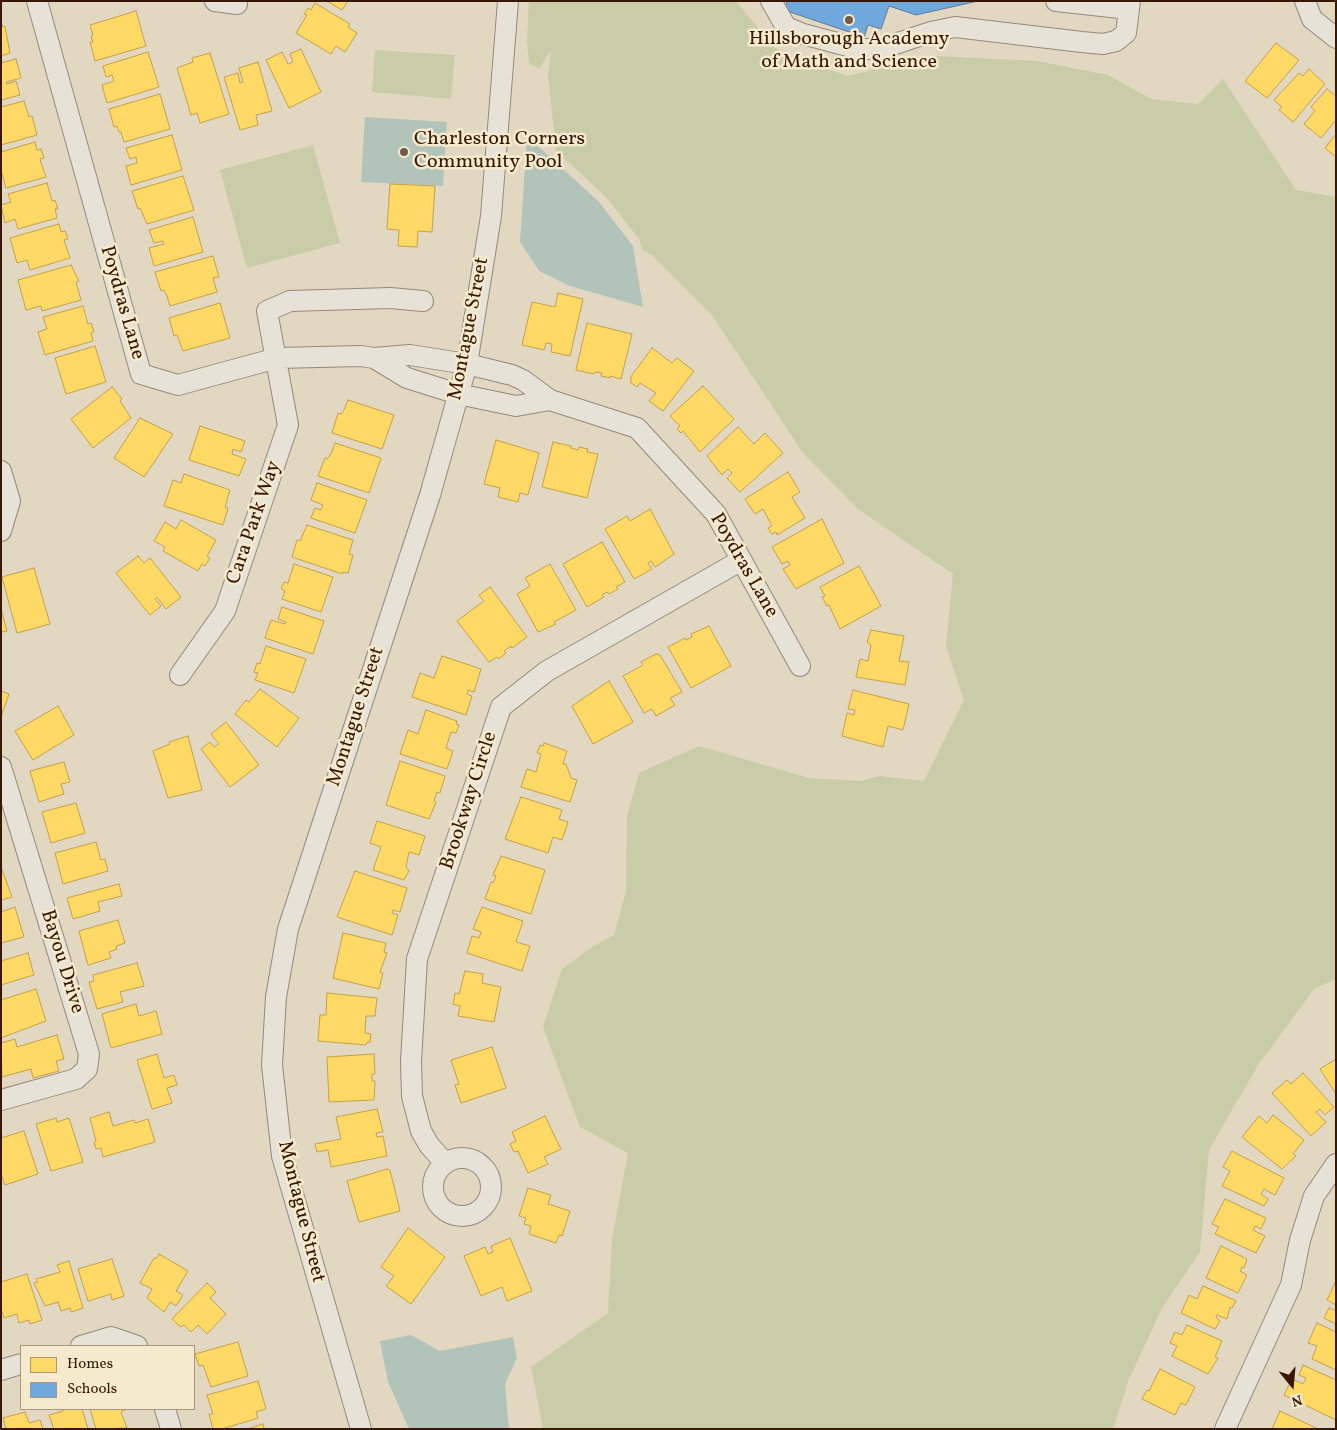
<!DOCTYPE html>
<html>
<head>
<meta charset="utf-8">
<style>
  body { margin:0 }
  #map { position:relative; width:1337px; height:1430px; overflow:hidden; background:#e2d8c1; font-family:Vollkorn,serif }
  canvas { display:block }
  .frame { position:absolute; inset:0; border:2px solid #381705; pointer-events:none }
  .legend { position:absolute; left:20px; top:1345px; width:175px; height:65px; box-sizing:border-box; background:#f5eace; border:1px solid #a9967e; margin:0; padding:6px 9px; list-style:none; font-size:15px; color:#381705 }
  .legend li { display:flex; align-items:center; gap:10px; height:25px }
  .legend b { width:25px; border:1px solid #a9967e }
  .north { position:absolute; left:1267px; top:1360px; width:50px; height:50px; -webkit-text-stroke:4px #f5eace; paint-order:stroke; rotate:163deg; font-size:14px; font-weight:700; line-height:20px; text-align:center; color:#381705 }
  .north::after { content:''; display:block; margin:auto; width:18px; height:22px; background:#381705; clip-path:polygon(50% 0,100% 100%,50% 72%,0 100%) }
</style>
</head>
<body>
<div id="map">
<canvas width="1337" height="1430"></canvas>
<div class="frame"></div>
<ul class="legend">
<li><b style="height:14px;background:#ffd966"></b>Homes</li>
<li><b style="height:14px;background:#6fa8dc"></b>Schools</li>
</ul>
<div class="north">N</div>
</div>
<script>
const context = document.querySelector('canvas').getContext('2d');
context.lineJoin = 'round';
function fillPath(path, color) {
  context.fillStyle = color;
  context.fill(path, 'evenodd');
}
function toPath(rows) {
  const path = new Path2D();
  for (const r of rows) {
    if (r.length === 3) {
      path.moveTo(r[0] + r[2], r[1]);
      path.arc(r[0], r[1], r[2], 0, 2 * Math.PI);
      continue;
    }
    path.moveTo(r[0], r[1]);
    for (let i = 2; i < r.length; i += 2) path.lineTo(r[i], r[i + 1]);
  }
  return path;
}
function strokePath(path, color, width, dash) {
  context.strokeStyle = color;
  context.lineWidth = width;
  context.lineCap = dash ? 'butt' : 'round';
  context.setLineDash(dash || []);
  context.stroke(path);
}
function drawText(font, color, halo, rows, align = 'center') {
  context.font = font + ' Vollkorn,serif';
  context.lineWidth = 5;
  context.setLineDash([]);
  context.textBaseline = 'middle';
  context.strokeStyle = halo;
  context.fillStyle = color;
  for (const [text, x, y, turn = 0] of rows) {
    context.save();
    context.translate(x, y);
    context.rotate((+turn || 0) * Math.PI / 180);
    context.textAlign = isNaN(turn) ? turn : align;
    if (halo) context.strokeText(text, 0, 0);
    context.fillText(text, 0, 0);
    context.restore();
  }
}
fillPath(toPath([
  [529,1,736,1,774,47,789,56,848,76,899,63,938,56,1037,61,1108,75,1151,99,1198,104,1223,79,1296,190,1336,197,1336,979,1315,988,1258,1065,1209,1150,1200,1252,1162,1308,1129,1379,1113,1429,543,1429,531,1367,608,1313,612,1240,628,1153,580,1127,543,1027,562,969,592,947,614,935,626,891,627,817,639,773,699,746,809,778,861,781,879,776,924,781,964,700,946,646,953,574,858,509,803,453,712,315,652,255,642,250,640,240,605,196,556,151,548,75,551,50,539,69,529,63,527,41],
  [375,50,455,55,451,99,372,92],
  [313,145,340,243,247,268,220,170]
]), '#c8cca7');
fillPath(toPath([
  [365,117,447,122,443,186,361,182],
  [527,136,599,202,633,246,643,307,570,286,539,271,520,242],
  [411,1335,440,1351,513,1337,517,1358,505,1384,509,1429,409,1429,388,1382,380,1341]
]), '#b2c3ba');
const homes = toPath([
  [327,1,348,1,342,10,327,1],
  [315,3,350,24,348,27,357,33,345,52,336,46,331,54,296,33,307,15,304,14,308,8,311,10,315,3],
  [136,11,146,46,95,61,90,42,93,42,91,36,93,35,90,25,136,11],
  [1,22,3,27,5,26,10,53,1,56,1,22],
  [1276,43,1299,60,1267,98,1245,81,1276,43],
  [301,49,321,92,289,108,266,60,282,52,288,64,293,62,290,54,301,49],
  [148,52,159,87,107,103,102,85,114,81,112,75,106,77,103,66,148,52],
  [210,53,229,114,200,123,197,113,191,115,177,68,193,62,192,58,210,53],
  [16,59,21,78,6,82,7,84,16,81,20,95,1,100,1,63,16,59],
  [258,62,272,111,256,115,258,125,240,130,224,77,238,73,240,83,243,82,239,68,258,62],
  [1309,69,1325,84,1293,122,1279,110,1282,107,1274,100,1299,73,1303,76,1309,69],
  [1327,89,1336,96,1336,120,1321,138,1304,124,1315,111,1311,107,1327,89],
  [160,94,170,129,124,142,121,132,119,132,117,126,114,127,109,109,160,94],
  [24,101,29,117,32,116,37,135,1,145,1,107,24,101],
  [1336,134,1336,157,1325,148,1336,134],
  [172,135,182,170,131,185,126,166,137,163,136,157,130,159,126,148,172,135],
  [35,142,37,150,41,149,44,158,40,159,46,177,6,188,1,170,1,152,35,142],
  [183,176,194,210,147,224,140,208,138,209,132,191,183,176],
  [47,183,52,201,55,200,58,209,55,209,57,218,18,229,15,219,5,223,1,205,11,202,8,194,47,183],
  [390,184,435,186,432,232,418,231,417,247,398,246,399,230,387,229,390,184],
  [193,217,203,252,154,266,149,248,164,244,163,241,154,243,149,230,193,217],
  [59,224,61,232,65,231,68,239,64,240,70,258,30,270,27,260,17,263,10,238,59,224],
  [213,256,219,277,213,278,217,292,170,306,167,296,164,290,161,291,155,272,213,256],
  [71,265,79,281,76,282,81,300,42,311,41,306,26,310,18,280,71,265],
  [558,293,583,299,570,356,551,352,552,344,546,343,544,350,522,345,532,302,555,307,558,293],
  [220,303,230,338,183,351,177,335,174,336,169,318,220,303],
  [83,306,88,324,91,323,94,332,91,333,93,341,45,355,38,332,47,329,43,317,83,306],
  [587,323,632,334,621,379,610,376,610,378,601,376,602,373,595,372,594,374,576,370,587,323],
  [95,346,106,382,66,394,55,358,95,346],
  [652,348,672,363,677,358,694,371,663,411,649,401,656,393,640,383,637,387,630,382,632,379,630,378,652,348],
  [703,386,734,419,700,452,683,431,681,433,677,429,680,426,670,416,703,386],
  [112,387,122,399,120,401,131,418,93,448,71,419,112,387],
  [348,400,394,415,382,449,332,433,338,413,341,414,344,410,348,400],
  [140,418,173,434,144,477,114,458,140,418],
  [200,426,245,441,241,452,233,449,232,454,246,459,239,476,189,460,200,426],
  [738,427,754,444,765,433,783,453,740,492,727,478,732,473,728,469,722,475,707,456,738,427],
  [496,440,539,453,528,495,520,493,518,502,498,497,500,488,484,484,496,440],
  [553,442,571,446,571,448,578,450,579,447,588,449,587,452,598,454,587,498,542,487,553,442],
  [335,443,381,458,369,493,318,476,325,458,327,459,331,454,335,443],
  [788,472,800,492,792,497,805,518,777,535,776,532,772,534,768,528,772,526,763,509,755,514,745,499,788,472],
  [184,474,230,490,225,507,228,508,223,525,164,506,173,480,181,483,184,474],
  [317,483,367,500,355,533,311,518,315,508,321,510,323,505,311,500,317,483],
  [650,509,674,554,655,567,651,561,648,563,652,569,634,579,605,529,627,516,630,521,650,509],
  [822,519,844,563,796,589,783,569,790,565,788,561,782,564,772,547,822,519],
  [181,520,216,540,207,556,210,558,205,566,202,564,198,571,163,551,165,547,154,541,165,522,176,529,181,520],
  [307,525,353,540,349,554,353,555,348,573,343,572,342,574,292,557,297,540,300,541,307,525],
  [602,542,625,582,616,587,618,589,609,594,607,592,602,595,604,597,587,607,563,564,602,542],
  [138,556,144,563,150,558,181,597,166,609,157,597,155,599,161,606,150,615,116,573,138,556],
  [294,564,333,577,321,612,282,599,285,591,281,589,284,582,288,583,294,564],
  [550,564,576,610,554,622,556,624,538,632,517,594,530,586,525,578,550,564],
  [859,566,881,606,840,629,829,605,827,606,822,597,825,596,820,587,859,566],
  [34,568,50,624,17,633,2,577,34,568],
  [490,587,527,637,512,648,511,646,504,651,506,653,499,659,497,657,489,662,457,621,484,601,479,595,490,587],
  [282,607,324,621,313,654,265,638,271,620,285,624,286,622,278,619,282,607],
  [1,609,7,631,1,632,1,609],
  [709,626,731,666,691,688,668,647,685,638,686,640,692,637,691,634,709,626],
  [871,630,904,636,899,661,909,662,905,685,856,677,860,659,868,661,871,645,867,642,871,630],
  [266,646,306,659,294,693,255,680,258,673,254,672,257,663,260,664,266,646],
  [656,654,660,655,682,692,670,698,675,705,656,716,652,709,644,713,623,676,643,665,641,662,656,654],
  [442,656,481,669,474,692,468,690,467,694,472,696,466,715,412,697,420,673,434,678,442,656],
  [609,681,633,722,593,744,572,706,609,681],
  [260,689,299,718,277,747,235,714,246,700,249,702,260,689],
  [853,690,909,704,903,730,888,726,883,747,842,736,847,713,854,715,855,710,848,709,853,690],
  [1,691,9,694,1,717,1,691],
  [58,706,74,735,33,760,15,731,58,706],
  [426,710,457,721,456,724,459,725,456,733,451,732,446,748,453,751,447,769,400,754,408,730,418,734,426,710],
  [226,722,259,765,230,787,201,749,210,742,214,747,219,744,211,734,226,722],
  [188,736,202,790,168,798,153,751,170,744,169,742,188,736],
  [544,743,567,751,563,764,566,764,571,778,577,780,570,802,521,787,527,769,536,772,541,754,537,753,540,745,543,746,544,743],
  [400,761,445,776,440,793,437,792,434,801,436,802,429,819,386,805,400,761],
  [64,762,70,782,61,784,64,794,39,802,30,771,64,762],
  [521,797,562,810,559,819,568,822,562,840,553,837,548,853,505,839,521,797],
  [76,803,85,833,51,843,42,812,76,803],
  [377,821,425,836,419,855,409,852,406,867,409,871,404,880,373,870,381,847,370,843,377,821],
  [96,842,101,860,105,859,108,871,63,884,55,853,96,842],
  [501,856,545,870,531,914,485,899,491,882,493,883,496,876,493,875,501,856],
  [1,867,12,897,1,900,1,867],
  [355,871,407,888,400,912,393,910,392,913,398,915,392,935,337,917,355,871],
  [119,884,122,896,98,902,100,911,73,919,67,898,119,884],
  [15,907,24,937,1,943,1,912,15,907],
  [482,907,523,921,516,942,530,946,522,971,467,953,472,936,479,938,481,932,473,929,482,907],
  [118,920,125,943,116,946,117,949,109,952,111,958,88,965,79,931,118,920],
  [343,933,386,943,384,952,387,953,380,972,383,973,379,989,333,978,343,933],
  [28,953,34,975,1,985,1,961,28,953],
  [137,963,144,986,120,992,123,1002,97,1009,89,982,94,981,93,975,137,963],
  [465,971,483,974,482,983,501,987,494,1022,458,1016,460,1006,453,1004,455,993,459,994,465,971],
  [36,989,46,1021,1,1038,1,1000,36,989],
  [327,993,377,998,375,1016,366,1016,365,1033,371,1034,370,1042,367,1042,366,1045,318,1041,320,1015,326,1015,327,993],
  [136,1004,139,1016,156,1011,162,1034,111,1048,102,1014,136,1004],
  [57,1035,64,1059,56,1061,59,1071,33,1078,31,1069,2,1077,1,1043,15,1039,17,1047,57,1035],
  [492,1047,506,1088,461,1103,455,1085,459,1084,451,1060,492,1047],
  [157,1054,164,1078,174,1075,177,1085,167,1088,172,1103,152,1109,137,1060,157,1054],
  [374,1054,375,1074,372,1074,372,1081,375,1081,374,1100,329,1102,327,1057,374,1054],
  [1336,1059,1336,1094,1320,1069,1336,1059],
  [1303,1073,1334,1107,1325,1115,1320,1109,1316,1112,1326,1122,1311,1136,1272,1093,1287,1080,1291,1084,1303,1073],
  [377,1109,383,1132,376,1133,377,1137,383,1136,387,1156,331,1167,328,1150,317,1152,315,1144,341,1139,336,1117,377,1109],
  [109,1112,113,1126,134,1120,135,1123,148,1119,155,1142,103,1157,101,1148,96,1149,94,1142,96,1141,90,1118,109,1112],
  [1273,1115,1304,1140,1293,1154,1296,1156,1282,1169,1242,1137,1259,1116,1267,1123,1273,1115],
  [545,1116,561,1149,544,1157,548,1164,528,1173,518,1151,514,1152,510,1144,516,1141,512,1132,545,1116],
  [56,1118,57,1122,69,1118,83,1162,51,1171,36,1124,56,1118],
  [24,1131,38,1174,5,1185,1,1174,1,1138,24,1131],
  [1232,1151,1284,1178,1275,1195,1264,1189,1261,1194,1268,1199,1264,1206,1222,1186,1230,1171,1223,1167,1232,1151],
  [387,1169,390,1170,400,1211,359,1222,347,1181,387,1169],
  [528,1188,551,1195,548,1204,570,1211,562,1236,559,1235,556,1243,529,1234,531,1226,524,1224,526,1218,519,1216,528,1188],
  [1225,1199,1266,1218,1261,1229,1255,1226,1253,1230,1265,1236,1256,1253,1215,1234,1219,1227,1212,1224,1225,1199],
  [408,1228,445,1257,411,1304,386,1286,394,1276,381,1267,408,1228],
  [510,1238,532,1291,507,1301,502,1287,481,1296,464,1256,485,1247,488,1254,493,1252,491,1246,510,1238],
  [1221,1246,1247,1259,1244,1268,1242,1267,1240,1271,1247,1275,1238,1293,1206,1278,1221,1246],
  [159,1254,188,1271,176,1291,183,1295,176,1306,170,1302,164,1312,147,1298,152,1289,140,1283,154,1258,156,1259,159,1254],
  [112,1259,124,1296,112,1300,111,1294,88,1301,78,1269,112,1259],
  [69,1261,83,1308,71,1312,70,1308,61,1311,58,1302,45,1306,34,1283,38,1282,36,1279,60,1272,57,1265,69,1261],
  [27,1274,42,1320,30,1324,29,1320,19,1323,17,1314,4,1318,1,1309,1,1282,27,1274],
  [207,1283,216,1292,210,1298,226,1314,207,1334,198,1325,191,1332,184,1325,181,1327,172,1319,207,1283],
  [1335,1283,1336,1284,1336,1305,1327,1300,1335,1283],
  [1203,1286,1236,1301,1232,1308,1230,1307,1227,1319,1217,1315,1216,1317,1220,1321,1215,1329,1181,1313,1189,1295,1197,1299,1203,1286],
  [1329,1308,1336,1311,1336,1324,1324,1318,1329,1308],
  [1317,1323,1336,1332,1336,1370,1312,1359,1317,1346,1308,1343,1317,1323],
  [1187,1325,1222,1341,1215,1357,1218,1358,1208,1374,1172,1356,1177,1346,1170,1343,1175,1332,1182,1335,1187,1325],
  [238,1342,248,1376,211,1387,203,1365,199,1366,195,1354,238,1342],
  [1303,1365,1336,1380,1336,1420,1284,1395,1292,1379,1303,1384,1306,1378,1299,1375,1303,1365],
  [1160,1369,1195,1387,1186,1405,1181,1403,1175,1415,1142,1399,1147,1390,1149,1391,1160,1369],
  [258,1381,266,1409,256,1412,258,1418,222,1429,213,1429,209,1414,213,1414,207,1395,258,1381],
  [62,1409,82,1409,88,1429,54,1429,49,1415,63,1411,62,1409],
  [90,1409,127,1409,121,1412,127,1428,96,1429,90,1409],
  [1280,1411,1316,1428,1316,1429,1272,1429,1280,1411],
  [25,1412,29,1423,40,1420,43,1429,6,1429,3,1418,25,1412],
  [263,1424,264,1429,247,1429,263,1424]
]);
fillPath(homes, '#ffd966');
strokePath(homes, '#c39f49', 1);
const schools = toPath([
  [787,1,978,1,916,15,889,6,881,29,868,25,864,37,784,10,787,1]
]);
fillPath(schools, '#6fa8dc');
strokePath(schools, '#5e7c9c', 1);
const minor = toPath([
  [37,1,141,374,178,385,277,358,361,356,374,358,410,355,467,364,512,375,523,380,550,400,637,428,716,514,800,666],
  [215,1,237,4],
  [771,1,786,27,803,34,859,49,880,49,931,32,955,27,1082,42,1103,44,1116,41,1126,33,1130,1],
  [1056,1,1129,9],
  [1305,1,1312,19,1336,38],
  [374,358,407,378,458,394,516,406,550,400],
  [1,471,10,501,1,531],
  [180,675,225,611,288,425,267,311,290,301,390,298,423,301],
  [1,767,89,1054,87,1069,76,1079,1,1100],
  [462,1187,29],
  [445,1163,429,1145,421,1131,412,1096,411,1061,417,959,501,707,547,671,740,561],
  [81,1346,111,1337,137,1346],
  [1,1370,21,1364],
  [165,1409,171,1429],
  [361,1429,282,1156,272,1065,276,997,288,929,430,495,467,364,491,216,508,1],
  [1225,1429,1291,1285,1300,1240,1314,1196,1336,1164]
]);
strokePath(minor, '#948a7b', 22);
strokePath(minor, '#e7e2d7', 20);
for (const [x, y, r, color] of [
  [849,20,5,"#745b47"],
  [404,152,5,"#745b47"]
]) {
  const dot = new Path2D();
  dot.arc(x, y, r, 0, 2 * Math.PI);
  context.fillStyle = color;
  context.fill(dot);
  strokePath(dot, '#f5eace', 2);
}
drawText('20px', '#381705', '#f5eace', [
  ["Hillsborough Academy",849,40],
  ["of Math and Science",849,63],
  ["Charleston Corners",414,140,"left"],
  ["Community Pool",414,163,"left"]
]);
drawText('20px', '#381705', '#f5eace', [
  ["Poydras Lane",121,303,74],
  ["Montague Street",470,329,-79],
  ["Cara Park Way",255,523,-71],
  ["Poydras Lane",743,566,60],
  ["Montague Street",357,717,-72],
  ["Brookway Circle",470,801,-72],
  ["Bayou Drive",61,962,73],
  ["Montague Street",300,1212,76]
]);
</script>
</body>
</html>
